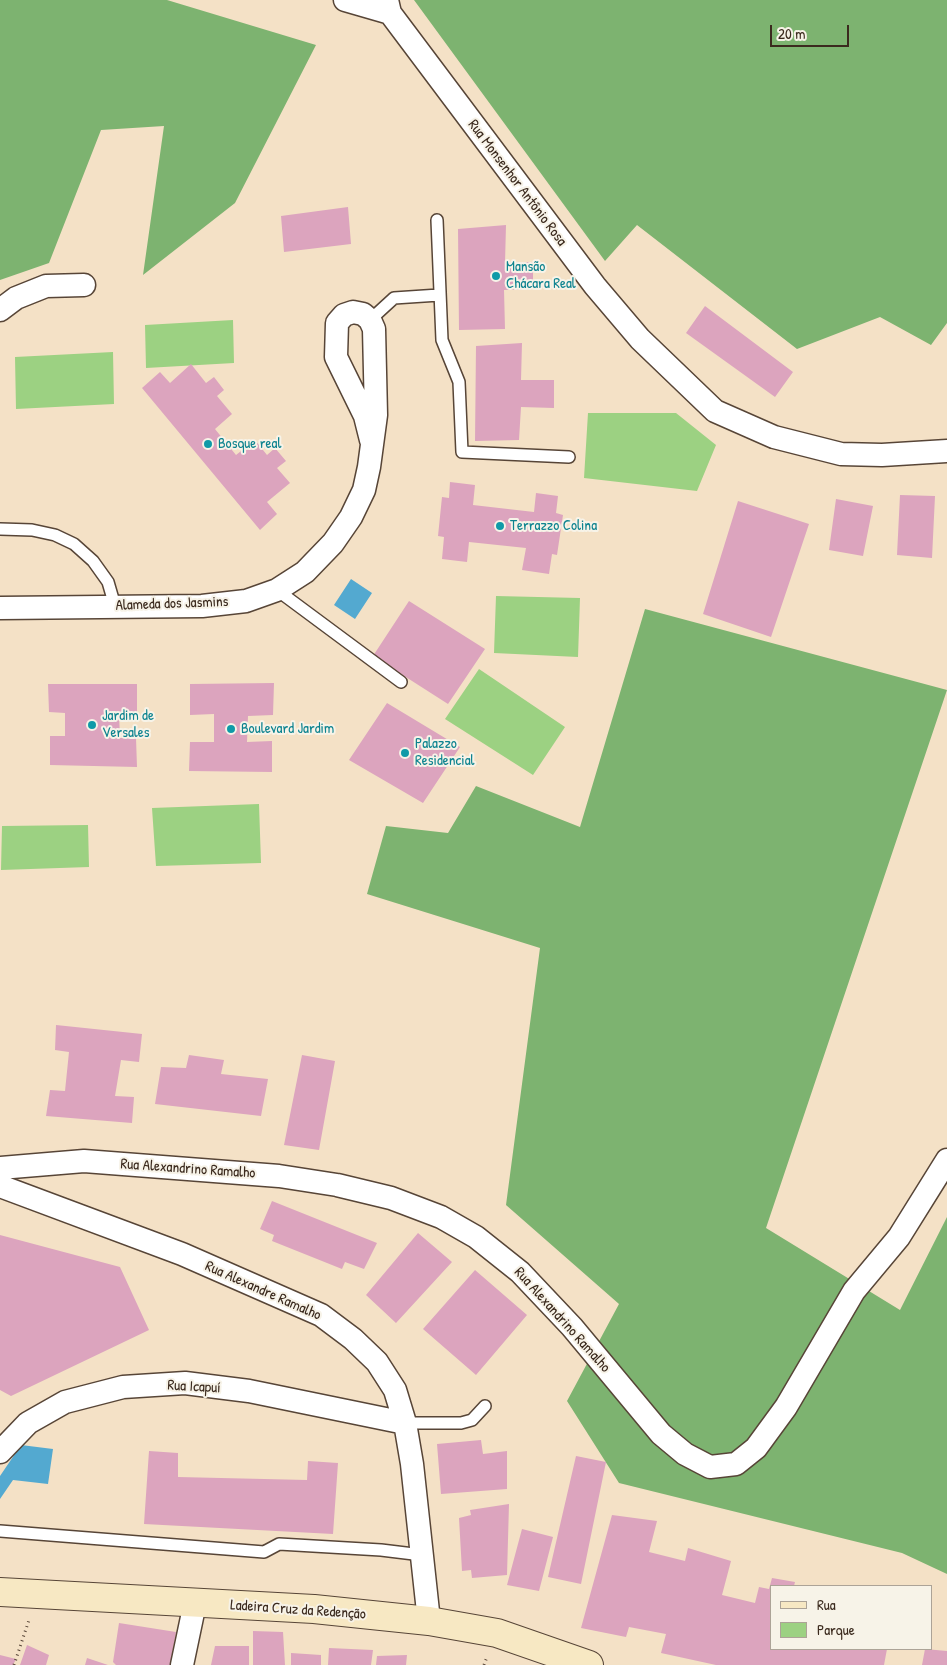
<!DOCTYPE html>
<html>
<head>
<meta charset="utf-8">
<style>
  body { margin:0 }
  #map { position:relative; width:947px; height:1665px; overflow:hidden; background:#f4e1c6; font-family:"Patrick Hand",sans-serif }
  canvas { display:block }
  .legend { position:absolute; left:770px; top:1585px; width:162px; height:65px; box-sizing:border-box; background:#f7f3e8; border:1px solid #aca397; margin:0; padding:6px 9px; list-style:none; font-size:15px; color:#3b2a1e }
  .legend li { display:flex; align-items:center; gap:10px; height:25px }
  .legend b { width:25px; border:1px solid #aca397 }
  .scale { position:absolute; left:770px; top:25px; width:79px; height:22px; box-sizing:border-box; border:2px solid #3b2a1e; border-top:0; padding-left:6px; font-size:15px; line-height:18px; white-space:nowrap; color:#3b2a1e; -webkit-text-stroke:4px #f7f3e8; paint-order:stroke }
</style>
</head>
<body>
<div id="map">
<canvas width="947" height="1665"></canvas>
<ul class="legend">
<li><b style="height:6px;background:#f7e8c3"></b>Rua</li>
<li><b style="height:14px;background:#9cd182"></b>Parque</li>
</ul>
<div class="scale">20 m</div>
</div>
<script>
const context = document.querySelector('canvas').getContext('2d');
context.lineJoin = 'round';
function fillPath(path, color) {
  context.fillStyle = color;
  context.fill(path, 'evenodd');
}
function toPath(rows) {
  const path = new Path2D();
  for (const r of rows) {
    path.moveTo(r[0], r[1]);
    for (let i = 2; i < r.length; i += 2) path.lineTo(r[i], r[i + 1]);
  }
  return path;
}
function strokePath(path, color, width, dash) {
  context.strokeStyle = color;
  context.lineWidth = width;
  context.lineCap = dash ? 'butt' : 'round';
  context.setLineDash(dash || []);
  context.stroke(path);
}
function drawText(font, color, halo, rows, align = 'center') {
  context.font = font + ' "Patrick Hand",sans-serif';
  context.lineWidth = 4;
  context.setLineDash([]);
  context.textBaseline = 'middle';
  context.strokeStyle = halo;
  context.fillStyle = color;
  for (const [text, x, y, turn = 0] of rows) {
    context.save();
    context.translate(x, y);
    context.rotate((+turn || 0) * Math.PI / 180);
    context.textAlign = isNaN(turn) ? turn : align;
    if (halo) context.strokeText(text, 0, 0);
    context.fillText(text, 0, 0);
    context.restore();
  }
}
fillPath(toPath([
  [233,320,234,363,146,368,145,325],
  [113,352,114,404,16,409,15,357],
  [588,413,676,413,716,445,697,491,584,478],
  [496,596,580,598,578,657,494,653],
  [479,669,565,727,533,775,445,719],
  [259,804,261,863,156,866,152,808],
  [88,825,89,867,1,870,2,826]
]), '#9cd182');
fillPath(toPath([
  [0,0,167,0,316,45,235,203,143,275,164,126,101,130,49,263,0,280],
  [414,0,947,0,947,323,931,345,880,317,797,349,637,225,605,261],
  [645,609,947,690,766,1228,900,1310,947,1217,947,1574,902,1553,619,1483,567,1401,619,1304,506,1205,540,948,367,894,386,826,448,833,476,786,580,827]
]), '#7db370');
fillPath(toPath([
  [351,579,372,593,355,619,334,605],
  [21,1445,53,1449,48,1484,13,1480,0,1499,0,1476]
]), '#53a9d0');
fillPath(toPath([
  [348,207,351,244,284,252,281,216],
  [506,225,505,263,533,262,533,289,504,290,505,329,459,330,458,229],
  [705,306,793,372,775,397,686,333],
  [522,343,521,380,554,380,554,408,521,407,519,440,475,441,476,346],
  [191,364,206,383,214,377,224,390,217,396,232,414,215,429,236,455,255,440,267,455,275,448,286,461,277,468,290,483,267,502,277,514,260,530,142,388,160,372,170,383],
  [450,482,475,485,473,505,534,512,536,493,558,496,556,513,563,515,557,555,552,554,549,574,522,570,526,548,469,542,467,562,442,559,444,537,438,536,442,497,449,498],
  [900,495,935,496,932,558,897,555],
  [836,499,873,506,863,556,829,550],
  [738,501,809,524,771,637,703,614],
  [409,601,485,649,448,704,373,656],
  [274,683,273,715,248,716,247,742,272,741,272,772,189,771,190,742,214,742,214,714,190,715,190,684],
  [48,684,137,684,137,714,119,714,120,738,136,738,137,767,50,765,50,736,65,736,65,713,49,712],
  [387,703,460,747,423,803,349,760],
  [56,1025,142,1034,139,1062,121,1060,115,1096,134,1097,132,1123,46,1116,50,1090,65,1091,69,1052,55,1050],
  [189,1055,224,1060,221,1074,268,1079,261,1116,155,1104,161,1067,186,1068],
  [302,1055,335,1061,319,1150,284,1145],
  [272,1201,377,1243,364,1269,345,1262,342,1269,272,1241,274,1235,260,1229],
  [418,1233,452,1262,396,1323,366,1295],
  [0,1235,120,1267,149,1330,11,1396,0,1390],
  [475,1270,527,1315,476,1375,423,1329],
  [481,1440,483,1454,507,1451,507,1489,441,1494,437,1444],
  [149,1451,178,1453,178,1477,307,1480,308,1461,338,1463,333,1534,144,1524],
  [576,1456,606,1462,581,1584,548,1577],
  [509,1504,507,1575,472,1578,471,1570,462,1571,459,1518,471,1515,470,1510],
  [612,1515,657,1521,649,1552,685,1561,688,1548,731,1561,722,1595,755,1603,759,1587,769,1589,772,1578,795,1582,794,1586,771,1586,771,1649,887,1649,884,1665,716,1665,661,1653,666,1634,629,1627,626,1637,581,1628],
  [522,1529,553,1537,539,1591,507,1585],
  [119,1623,176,1632,170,1665,116,1665,113,1662],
  [253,1631,283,1632,285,1665,253,1665],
  [27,1645,49,1655,46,1665,20,1665],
  [215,1646,249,1646,249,1665,211,1665],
  [329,1648,373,1650,371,1665,328,1665],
  [925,1649,947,1651,947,1665,922,1665],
  [291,1653,321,1655,321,1665,291,1665],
  [0,1655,16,1659,13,1665,0,1665],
  [407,1655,406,1665,376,1665,377,1656],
  [87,1658,108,1665,85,1665]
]), '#dca4be');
const lane = toPath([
  [437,220,442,340,459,382,462,452,569,457],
  [370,320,394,298,439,295],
  [0,529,32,530,55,535,74,544,93,561,108,582,115,606],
  [277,590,401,682],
  [405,1423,461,1423,472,1420,485,1406],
  [0,1531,264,1552,279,1544,381,1550,422,1555]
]);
const street = toPath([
  [345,0,390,13],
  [387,0,390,13,595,286,640,339,715,411,774,437,841,454,882,455,947,451],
  [0,310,16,298,46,286,84,285],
  [0,608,202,606,246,601,277,590,305,572,333,543,351,517,364,490,369,467,376,415,374,329,370,320,363,314,353,312,344,315,337,323,336,357,365,416,371,440],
  [0,1168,84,1161,279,1176,337,1185,391,1198,441,1217,476,1237,520,1272,572,1327,661,1434,685,1454,710,1467,736,1464,756,1448,786,1407,854,1291,899,1237,947,1160],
  [0,1186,182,1254,321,1315,353,1339,377,1362,395,1390,405,1423,412,1464,429,1621],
  [0,1452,28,1423,65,1402,123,1387,185,1383,249,1391,405,1423],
  [182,1665,195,1603]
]);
const secondary = toPath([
  [0,1592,314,1609,429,1621,497,1633,589,1665]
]);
strokePath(lane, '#574537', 14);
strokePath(street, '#574537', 25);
strokePath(secondary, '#574537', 30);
strokePath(toPath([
  [14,1665,29,1620],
  [484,1665,487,1657]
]), '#574537', 3, [1, 4]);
strokePath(lane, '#fff', 11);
strokePath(street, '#fff', 22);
strokePath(secondary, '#f7e8c3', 28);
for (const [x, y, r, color] of [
  [496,276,5,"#0f9aa8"],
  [208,444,5,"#0f9aa8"],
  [500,526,5,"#0f9aa8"],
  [92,725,5,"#0f9aa8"],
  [231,729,5,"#0f9aa8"],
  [405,753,5,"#0f9aa8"]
]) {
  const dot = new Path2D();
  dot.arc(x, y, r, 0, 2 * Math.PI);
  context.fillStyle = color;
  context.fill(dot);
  strokePath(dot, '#f7f3e8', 2);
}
drawText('15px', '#3b2a1e', '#f7f3e8', [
  ["Rua Monsenhor Antônio Rosa",517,183,53],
  ["Alameda dos Jasmins",172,604,-2],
  ["Rua Alexandrino Ramalho",188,1169,4],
  ["Rua Alexandre Ramalho",263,1291,24],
  ["Rua Alexandrino Ramalho",562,1320,48],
  ["Rua Icapuí",194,1387,3],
  ["Ladeira Cruz da Redenção",298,1610,4]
]);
drawText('15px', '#0d838f', '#f7f3e8', [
  ["Mansão",506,267],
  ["Chácara Real",506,284],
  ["Bosque real",218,444],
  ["Terrazzo Colina",510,526],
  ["Jardim de",102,716],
  ["Versales",102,733],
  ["Boulevard Jardim",241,729],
  ["Palazzo",415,744],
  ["Residencial",415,761]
], 'left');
</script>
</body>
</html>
